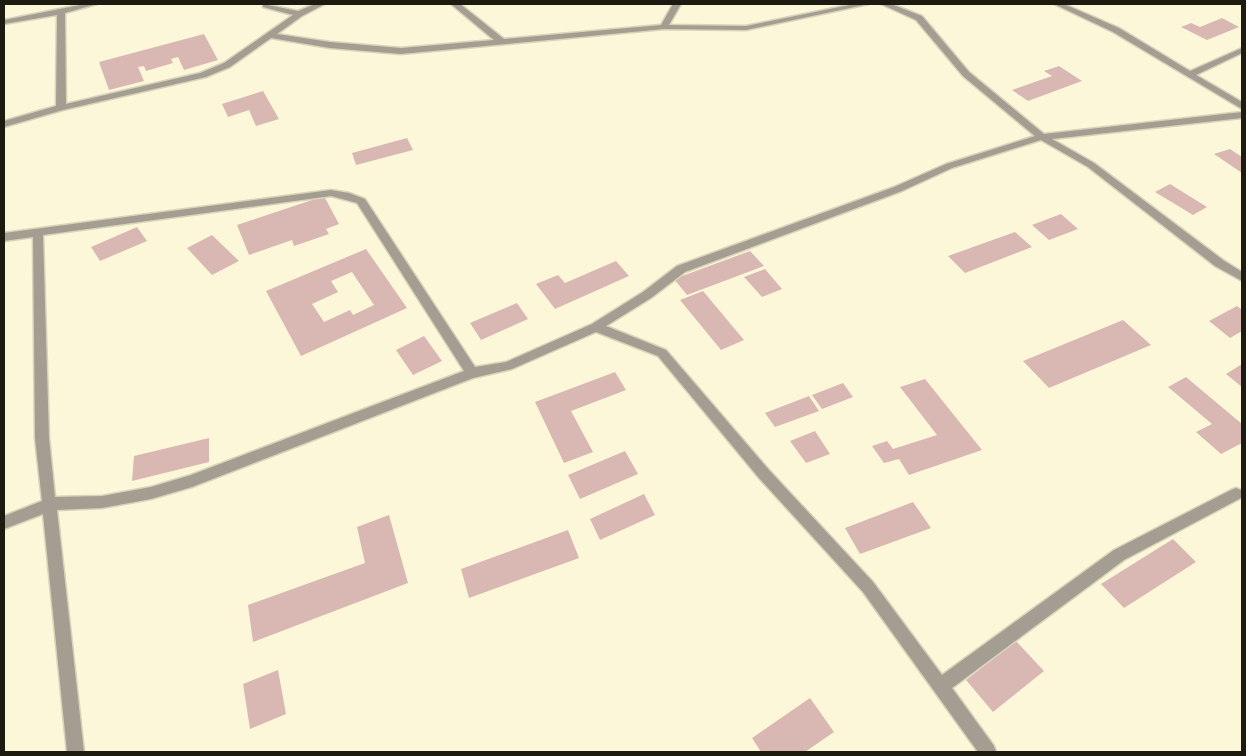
<!DOCTYPE html>
<html>
<head>
<meta charset="utf-8">
<style>
  body { margin:0 }
  #map { position:relative; width:1246px; height:756px; overflow:hidden; background:#fdf7d9; font-family:"Nunito Sans",sans-serif }
  canvas { display:block }
  .frame { position:absolute; inset:0; border:5px solid #1d1a10; pointer-events:none }
</style>
</head>
<body>
<div id="map">
<canvas width="1246" height="756"></canvas>
<div class="frame"></div>
</div>
<script>
const context = document.querySelector('canvas').getContext('2d');
context.lineJoin = 'round';
function fillPath(path, color) {
  context.fillStyle = color;
  context.fill(path, 'evenodd');
}
function toPath(rows) {
  const path = new Path2D();
  for (const r of rows) {
    path.moveTo(r[0], r[1]);
    for (let i = 2; i < r.length; i += 2) path.lineTo(r[i], r[i + 1]);
  }
  return path;
}
function strokePath(path, color, width, dash) {
  context.strokeStyle = color;
  context.lineWidth = width;
  context.lineCap = dash ? 'butt' : 'round';
  context.setLineDash(dash || []);
  context.stroke(path);
}
fillPath(toPath([
  [1222,18,1239,27,1207,40,1181,27,1191,23,1200,27],
  [204,34,218,60,184,70,178,57,171,59,173,63,146,71,144,66,138,67,144,81,109,90,99,62],
  [1059,66,1082,81,1028,101,1012,90,1052,76,1044,71],
  [263,91,279,119,256,126,249,110,228,117,222,104],
  [407,138,413,150,356,165,352,153],
  [1230,149,1242,157,1242,173,1214,154],
  [1170,184,1207,207,1193,215,1155,192],
  [324,196,339,224,326,229,329,234,294,246,292,240,249,255,237,225],
  [1061,214,1078,229,1049,240,1032,225],
  [137,227,147,241,100,261,91,247],
  [1015,232,1032,247,965,273,948,256],
  [212,235,239,261,212,275,187,248],
  [366,249,407,308,301,356,266,291],
  [352,272,374,305,353,315,350,310,324,322,312,304,338,292,331,281],
  [750,251,764,266,687,295,674,279],
  [616,261,629,276,555,309,536,284,558,275,565,283],
  [765,269,782,289,762,297,744,277],
  [703,291,744,340,721,350,680,300],
  [517,303,528,319,481,340,470,323],
  [1237,306,1242,310,1242,331,1230,338,1209,321],
  [1123,320,1151,345,1049,388,1023,361],
  [424,336,442,361,413,375,396,350],
  [1242,364,1242,387,1226,374],
  [615,372,626,390,571,411,593,452,564,463,535,402],
  [1186,377,1242,424,1242,443,1221,454,1196,432,1212,424,1168,387],
  [925,379,982,450,909,475,899,459,884,463,872,446,887,441,893,449,937,435,900,387],
  [843,383,853,397,822,409,812,395],
  [809,396,819,411,775,427,765,413],
  [815,431,830,454,806,463,790,441],
  [209,438,209,462,132,481,134,456],
  [625,451,638,474,580,499,568,475],
  [644,494,655,515,600,540,590,519],
  [913,502,931,528,860,554,845,528],
  [389,515,408,583,253,642,248,605,365,563,357,527],
  [568,530,579,558,469,598,461,569],
  [1173,539,1196,562,1124,608,1101,584],
  [1016,641,1044,671,993,712,966,680],
  [278,670,286,714,250,729,243,684],
  [810,698,834,732,805,752,761,752,752,738]
]), '#d9b8b4');
const minor = toPath([
  [85,4,97,4,65,13,66,104,200,73,224,63,293,15,263,7,263,4,298,11,315,4,325,4,302,16,277,34,330,42,401,48,494,40,451,4,460,4,504,39,661,25,673,4,681,4,669,25,746,26,854,4,869,4,746,30,664,29,401,54,330,48,271,38,230,67,206,77,63,110,4,127,4,121,56,106,57,15,4,24,4,20,85,4],
  [881,4,891,4,922,16,969,72,1044,134,1242,112,1242,118,1052,139,1094,163,1223,260,1242,272,1242,281,1215,266,1088,167,1041,140,952,168,902,191,685,272,651,298,606,326,666,350,769,470,873,582,942,675,1114,550,1231,490,1236,488,1241,490,1241,498,1124,560,952,688,994,746,996,752,978,752,863,592,759,478,658,356,596,332,512,369,473,378,192,487,151,499,102,508,57,510,84,752,67,752,43,514,4,529,4,516,42,501,35,438,33,237,4,241,4,233,331,190,349,193,365,199,475,367,506,362,592,324,643,292,677,266,894,187,946,164,1035,136,963,76,916,20,881,4],
  [331,196,357,203,464,371,191,475,151,487,102,496,55,497,49,438,43,235,331,196],
  [1054,4,1064,4,1119,28,1190,71,1242,48,1242,53,1196,75,1242,102,1242,109,1113,32,1054,4]
]);
strokePath(minor, '#d9d4b9', 3);
fillPath(minor, '#a49d92');
</script>
</body>
</html>
